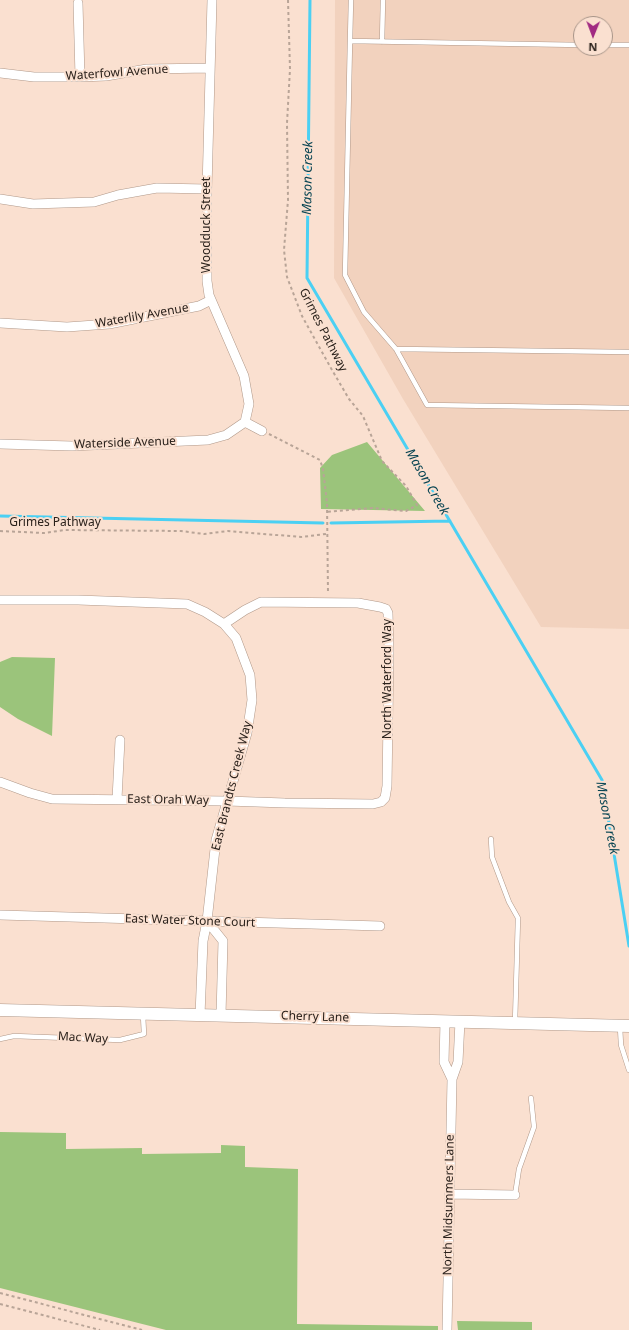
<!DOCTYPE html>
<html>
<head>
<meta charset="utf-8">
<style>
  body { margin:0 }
  #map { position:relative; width:629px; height:1330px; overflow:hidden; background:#fae0d0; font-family:"Noto Sans",sans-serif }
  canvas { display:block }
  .north { position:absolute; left:573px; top:16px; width:40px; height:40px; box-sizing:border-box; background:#fae0d0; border:1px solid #a79488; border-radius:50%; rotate:181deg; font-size:11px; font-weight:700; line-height:16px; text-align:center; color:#2a211b }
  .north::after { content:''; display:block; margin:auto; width:14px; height:18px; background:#a12a82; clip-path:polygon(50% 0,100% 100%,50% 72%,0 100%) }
</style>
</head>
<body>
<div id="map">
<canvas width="629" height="1330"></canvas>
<div class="north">N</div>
</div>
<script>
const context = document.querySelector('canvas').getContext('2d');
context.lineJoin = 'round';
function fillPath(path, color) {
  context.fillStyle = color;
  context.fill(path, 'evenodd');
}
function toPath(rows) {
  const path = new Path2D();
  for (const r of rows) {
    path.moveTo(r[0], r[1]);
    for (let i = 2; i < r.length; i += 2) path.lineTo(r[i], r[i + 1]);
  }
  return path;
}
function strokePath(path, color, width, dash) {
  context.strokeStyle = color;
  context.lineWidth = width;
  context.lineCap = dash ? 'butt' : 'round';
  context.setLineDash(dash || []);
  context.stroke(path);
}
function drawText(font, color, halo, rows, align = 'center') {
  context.font = font + ' "Noto Sans",sans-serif';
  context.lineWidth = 4;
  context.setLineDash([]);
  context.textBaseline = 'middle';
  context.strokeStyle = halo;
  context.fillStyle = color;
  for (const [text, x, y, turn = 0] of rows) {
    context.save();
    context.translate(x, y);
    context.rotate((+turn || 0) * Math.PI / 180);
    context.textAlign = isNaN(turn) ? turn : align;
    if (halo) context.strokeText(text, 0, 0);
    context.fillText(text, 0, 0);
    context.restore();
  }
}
fillPath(toPath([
  [335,0,629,0,629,629,541,627,403,399,334,278],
  [581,24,605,24,605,48,581,48]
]), '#f2d2be');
fillPath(toPath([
  [367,442,425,511,321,509,320,468,332,455],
  [12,657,55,658,52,736,18,719,0,707,0,662],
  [0,1132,66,1133,66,1149,142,1148,142,1154,221,1153,221,1145,245,1146,245,1167,298,1169,297,1324,438,1326,438,1330,166,1330,0,1288],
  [457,1321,532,1322,532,1330,458,1330]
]), '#9bc47b');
strokePath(toPath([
  [310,0,307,278,602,780,629,946],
  [0,516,323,523],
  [331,523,450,521]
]), '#4bd0f3', 3);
const service = toPath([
  [350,41,351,0],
  [382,42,383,0],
  [581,45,350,41,345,275,364,312,396,349,427,405,629,408],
  [605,45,629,45],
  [396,349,629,352],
  [491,839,492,857,509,902,518,918,515,1023],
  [620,1027,621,1045,629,1070],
  [0,1039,14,1036,120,1040,144,1034,143,1015],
  [515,1195,519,1169,534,1127,531,1098]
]);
const minor = toPath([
  [212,0,207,189,207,281,209,295,244,376,249,404,245,422],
  [78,3,80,77],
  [0,73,34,77,80,77,106,76,147,69,210,68],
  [0,199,33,204,94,202,118,195,157,188,207,189],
  [0,323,67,327,109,324,199,306,211,300],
  [245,422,262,431],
  [0,444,72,446,208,440,226,435,245,422],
  [0,600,78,600,187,604,205,612,224,624,236,638,250,675,252,700,247,733,216,840,207,921],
  [0,782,30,793,52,799,227,801,285,803,373,804,381,802,385,798,387,786,389,651,388,613,386,609,380,607,358,603,261,602,245,610,224,624],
  [117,799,120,740],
  [0,915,380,926],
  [200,1015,203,941,207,921,223,941,221,1015],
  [445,1021,444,1062,452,1079],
  [449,1194,515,1195],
  [447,1330,452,1079,458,1062,460,1021]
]);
const secondary = toPath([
  [0,1010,629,1026]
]);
strokePath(service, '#b09889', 5.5);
strokePath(minor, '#b09889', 10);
strokePath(secondary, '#b09889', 13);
strokePath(toPath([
  [288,0,290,69,287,123,288,200,284,250,287,277,302,316,332,370,349,399,363,416,382,461,406,486,417,505,406,511,372,508,326,512],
  [269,434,320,460,323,469,327,503,328,594],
  [0,531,44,533,65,530,181,531,204,534,228,531,301,537,326,534],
  [0,1293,142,1330],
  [0,1304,100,1330]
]), '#b8a497', 2, [3, 3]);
strokePath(service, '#fff', 4.5);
strokePath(minor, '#fff', 9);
strokePath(secondary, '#fff', 12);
drawText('12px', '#2a211b', '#fae0d0', [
  ["Waterfowl Avenue",117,73,-4],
  ["Woodduck Street",207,225,-90],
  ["Waterlily Avenue",142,316,-10],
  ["Grimes Pathway",323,330,63],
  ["Waterside Avenue",125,443,-2],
  ["Grimes Pathway",55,523],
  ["North Waterford Way",388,679,-90],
  ["East Brandts Creek Way",232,786,-76],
  ["East Orah Way",168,800,1],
  ["East Water Stone Court",190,921,2],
  ["Cherry Lane",315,1017,2],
  ["Mac Way",83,1038,3],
  ["North Midsummers Lane",449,1205,-89]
]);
drawText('italic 13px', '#094553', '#fae0d0', [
  ["Mason Creek",308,178,-89],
  ["Mason Creek",427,482,60],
  ["Mason Creek",607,818,79]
]);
</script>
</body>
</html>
